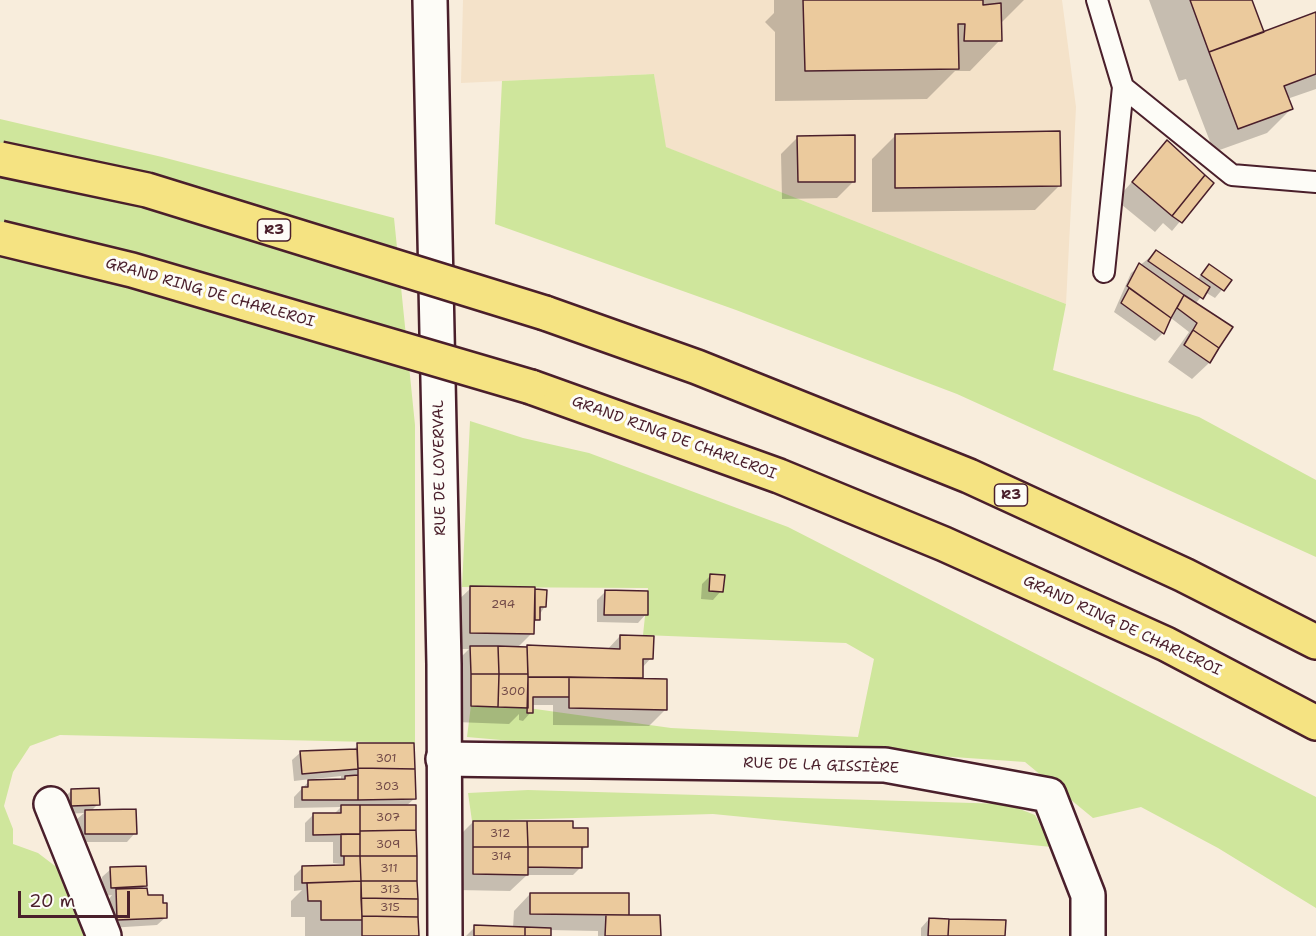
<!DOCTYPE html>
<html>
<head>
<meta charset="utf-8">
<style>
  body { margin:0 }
  #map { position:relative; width:1316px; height:936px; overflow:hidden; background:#f8eddc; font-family:"Shantell Sans",sans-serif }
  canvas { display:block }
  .scale { position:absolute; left:18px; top:891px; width:112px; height:27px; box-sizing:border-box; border:3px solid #4a1f2b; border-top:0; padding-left:8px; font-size:18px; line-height:21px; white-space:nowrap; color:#4a1f2b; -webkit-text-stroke:4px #fdfcf7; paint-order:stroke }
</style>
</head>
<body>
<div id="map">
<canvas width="1316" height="936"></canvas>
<div class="scale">20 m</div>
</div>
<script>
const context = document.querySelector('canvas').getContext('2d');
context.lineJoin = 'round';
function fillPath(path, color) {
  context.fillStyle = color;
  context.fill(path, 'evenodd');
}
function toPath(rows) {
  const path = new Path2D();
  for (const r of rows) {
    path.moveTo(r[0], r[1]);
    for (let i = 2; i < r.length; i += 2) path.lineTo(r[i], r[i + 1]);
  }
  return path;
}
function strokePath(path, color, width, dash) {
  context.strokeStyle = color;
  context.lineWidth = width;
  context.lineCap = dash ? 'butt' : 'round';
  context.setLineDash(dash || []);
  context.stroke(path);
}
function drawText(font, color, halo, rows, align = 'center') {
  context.font = font + ' "Shantell Sans",sans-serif';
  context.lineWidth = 6;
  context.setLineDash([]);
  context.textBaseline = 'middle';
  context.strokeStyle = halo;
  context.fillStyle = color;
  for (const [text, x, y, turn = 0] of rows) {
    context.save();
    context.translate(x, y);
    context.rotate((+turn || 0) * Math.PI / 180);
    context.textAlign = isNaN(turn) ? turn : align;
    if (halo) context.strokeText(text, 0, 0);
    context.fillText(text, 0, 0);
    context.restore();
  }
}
fillPath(toPath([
  [463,0,1062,0,1076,107,1066,304,665,147,654,74,461,83]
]), '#f4e2c9');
fillPath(toPath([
  [654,74,666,147,1066,304,1053,370,1199,417,1316,480,1316,557,957,394,736,310,495,224,502,81],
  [0,119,162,157,394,218,415,425,415,743,60,735,30,746,13,772,4,806,13,829,13,844,38,853,63,872,89,936,0,936],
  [470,421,523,438,589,453,788,527,1316,797,1316,908,1218,848,1141,807,1093,818,1025,762,910,754,884,749,524,742,467,737,471,705,528,708,671,728,858,737,874,659,846,643,643,635,648,588,462,587],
  [528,790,1007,804,1035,815,1052,847,713,814,472,821,468,793]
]), '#cfe69c');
fillPath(toPath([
  [774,0,1024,0,1000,24,1000,40,970,71,955,71,927,99,775,101,775,32,765,22,774,13],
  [1149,0,1250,0,1257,36,1316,15,1316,89,1287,99,1291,109,1267,133,1214,152,1186,79,1179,81],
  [896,135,1059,186,1035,210,872,212,872,159],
  [798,137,854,181,837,198,782,199,781,154],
  [1167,142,1212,183,1172,231,1163,223,1155,232,1116,200],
  [1156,252,1197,280,1209,266,1230,280,1215,298,1205,292,1196,303,1217,349,1209,363,1192,379,1168,362,1189,332,1171,318,1163,333,1155,341,1114,312,1131,273],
  [711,575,721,591,713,600,701,599,702,584],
  [471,588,546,592,545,606,533,625,532,633,517,648,606,651,620,636,651,658,642,668,642,680,666,709,649,726,553,725,553,705,531,705,531,712,523,721,519,720,519,714,509,724,455,722,454,664,469,649,454,649,454,604],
  [605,592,646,614,638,623,597,622,597,600],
  [358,745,414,799,406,806,417,936,305,936,305,917,291,917,291,901,302,890,294,891,294,876,302,868,342,864,333,863,333,842,305,842,305,823,313,815,334,814,341,807,294,808,294,797,311,779,294,781,292,760,301,752,352,751],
  [341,776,341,781,314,782,314,779],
  [71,791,98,804,91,811,135,833,127,842,77,842,77,819,84,813,63,814,63,799],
  [473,822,571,829,586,846,581,852,581,867,573,875,527,875,510,891,457,890,456,839],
  [111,869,145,885,141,890,166,917,157,925,109,928,109,899,112,895,104,896,102,877],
  [530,894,628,914,625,917,659,936,598,936,598,931,549,930,549,936,466,936,475,927,513,928,514,911],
  [929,919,1003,936,921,936,921,928]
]), '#0003');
const building = toPath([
  [803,0,983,0,983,5,1001,3,1002,41,964,41,965,24,958,24,959,69,805,71,803,0],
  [1190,0,1252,0,1264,32,1209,52,1190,0],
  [1316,12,1316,74,1284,86,1293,109,1238,129,1209,52,1316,12],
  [1060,131,1061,186,895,188,895,134,1060,131],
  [855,135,855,182,798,182,797,136,855,135],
  [1167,140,1205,175,1172,216,1132,182,1167,140],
  [1205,175,1214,183,1182,223,1172,216,1205,175],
  [1156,250,1210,287,1203,299,1148,261,1156,250],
  [1139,263,1184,295,1171,318,1127,286,1139,263],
  [1209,264,1232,280,1224,291,1201,275,1209,264],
  [1129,288,1171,318,1164,334,1121,303,1129,288],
  [1184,295,1233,327,1219,348,1193,330,1197,323,1177,308,1184,295],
  [1193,330,1219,348,1210,363,1184,345,1193,330],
  [710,574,725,575,723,592,709,591,710,574],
  [470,586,535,587,534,634,470,633,470,586],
  [535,589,547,590,546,607,540,607,540,620,535,620,535,589],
  [605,590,648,591,648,615,604,615,605,590],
  [620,635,654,636,653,659,643,659,643,678,528,677,527,645,620,649,620,635],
  [470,646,498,646,499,674,471,674,470,646],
  [498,646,527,647,528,674,499,674,498,646],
  [471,674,499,674,498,707,471,706,471,674],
  [499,674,528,674,528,708,498,707,499,674],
  [528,677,569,677,569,697,533,697,533,713,527,713,528,677],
  [569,677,667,679,667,710,569,708,569,677],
  [357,743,414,743,415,769,358,768,357,743],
  [357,749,358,769,302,774,300,751,357,749],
  [358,768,415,769,416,799,358,800,358,768],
  [358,775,358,800,302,800,302,787,308,787,308,780,345,779,345,776,358,775],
  [99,788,100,805,71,806,71,789,99,788],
  [341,805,360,805,360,834,313,835,313,813,341,813,341,805],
  [360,805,416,805,416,830,360,831,360,805],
  [136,809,137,834,85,834,85,810,136,809],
  [473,821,527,821,528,847,473,847,473,821],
  [527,821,573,821,573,828,588,828,588,847,528,847,527,821],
  [416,830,417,856,360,856,360,831,416,830],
  [341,834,360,834,360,856,341,856,341,834],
  [473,847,528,847,528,875,473,874,473,847],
  [528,847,582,847,582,868,528,867,528,847],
  [344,856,360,856,361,881,302,883,302,866,344,865,344,856],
  [360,856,417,856,417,881,361,881,360,856],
  [146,866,147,886,111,888,110,867,146,866],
  [361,881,417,881,418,899,361,898,361,881],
  [361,881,362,920,321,920,321,901,308,901,307,883,361,881],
  [147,888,148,895,163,895,163,903,167,903,167,918,117,920,116,889,147,888],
  [530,893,629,893,629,915,530,914,530,893],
  [361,898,418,899,418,917,362,916,361,898],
  [606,915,660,915,661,936,605,936,606,915],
  [362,916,418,917,419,936,362,936,362,916],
  [929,918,949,919,948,936,928,936,929,918],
  [949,919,1006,920,1005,936,948,936,949,919],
  [474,925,525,927,525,936,474,936,474,925],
  [525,927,551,928,551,936,525,936,525,927]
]);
fillPath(building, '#ebca9d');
strokePath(building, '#4a1f2b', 1.5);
const lane = toPath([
  [1097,0,1123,87,1104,272],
  [1123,87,1232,175,1316,182]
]);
const street = toPath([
  [443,759,885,765,1049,795,1088,895,1088,936],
  [51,804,104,936]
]);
const secondary = toPath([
  [430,0,444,664,445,936]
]);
const highway = toPath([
  [545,313,697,367,969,476,1184,575,1316,642],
  [531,387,779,476,944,544,1166,644,1316,723]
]);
strokePath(lane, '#4a1f2b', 24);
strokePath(street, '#4a1f2b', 38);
strokePath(secondary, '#4a1f2b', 38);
strokePath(highway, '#4a1f2b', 38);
strokePath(lane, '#fdfcf7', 20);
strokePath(street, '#fdfcf7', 33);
strokePath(secondary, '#fdfcf7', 33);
strokePath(highway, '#f5e382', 33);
const highwayBridge = toPath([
  [0,159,147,190,545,313],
  [0,238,132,270,531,387]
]);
strokePath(highwayBridge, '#4a1f2b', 38, []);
strokePath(highwayBridge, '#f5e382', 33);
drawText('12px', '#724a48', null, [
  ["294",503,605],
  ["300",513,692],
  ["301",386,759],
  ["303",387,787],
  ["307",388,818],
  ["312",500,834],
  ["309",388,845],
  ["314",501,857],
  ["311",389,869],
  ["313",390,890],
  ["315",390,908]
]);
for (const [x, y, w] of [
  [274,230,33],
  [1011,495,33]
]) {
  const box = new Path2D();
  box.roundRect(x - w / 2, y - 11, w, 22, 4.5);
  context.fillStyle = '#fdfcf7';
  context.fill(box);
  strokePath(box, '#4a1f2b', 1.5);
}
drawText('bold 14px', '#4a1f2b', null, [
  ["R3",274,230],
  ["R3",1011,495]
]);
drawText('15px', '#4a1f2b', '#fdfcf7', [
  ["GRAND RING DE CHARLEROI",210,293,16],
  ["GRAND RING DE CHARLEROI",674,438,20],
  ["RUE DE LOVERVAL",440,468,-91],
  ["GRAND RING DE CHARLEROI",1122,626,25],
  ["RUE DE LA GISSIÈRE",821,766,2]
]);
</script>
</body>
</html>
